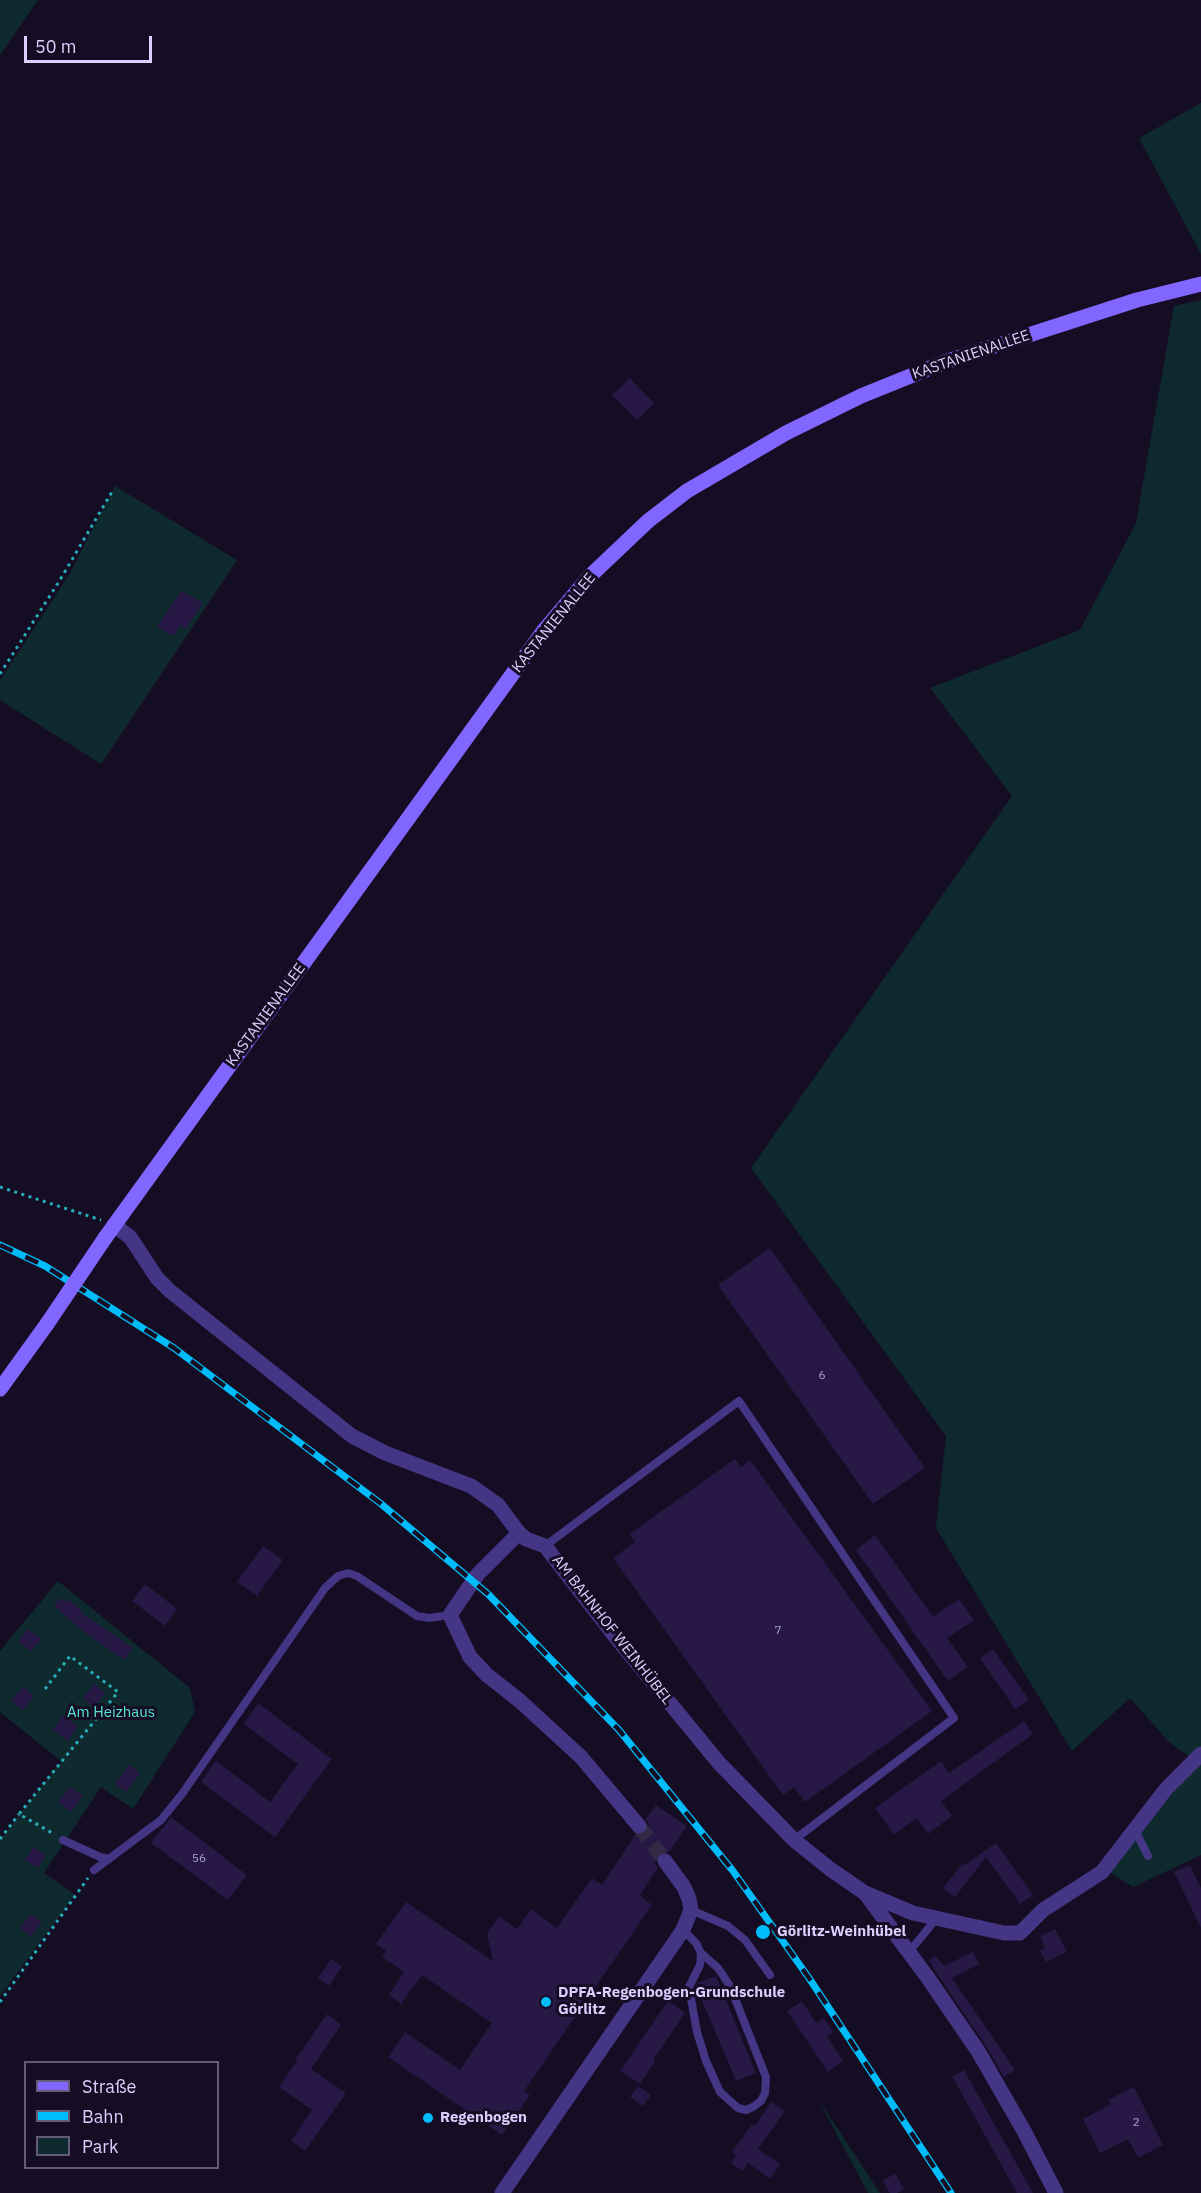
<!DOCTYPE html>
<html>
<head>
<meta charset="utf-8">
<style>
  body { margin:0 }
  #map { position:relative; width:1201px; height:2193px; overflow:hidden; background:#140d23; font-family:"IBM Plex Sans",sans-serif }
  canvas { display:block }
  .legend { position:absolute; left:24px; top:2061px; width:195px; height:108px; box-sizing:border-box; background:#140d23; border:2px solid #645b7b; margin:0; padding:8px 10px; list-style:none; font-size:18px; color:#dccfff }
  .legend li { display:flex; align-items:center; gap:12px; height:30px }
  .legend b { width:30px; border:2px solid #645b7b }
  .scale { position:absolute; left:24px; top:36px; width:128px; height:27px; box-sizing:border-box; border:3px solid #dccfff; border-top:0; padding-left:8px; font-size:18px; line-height:21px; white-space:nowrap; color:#dccfff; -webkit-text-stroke:4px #140d23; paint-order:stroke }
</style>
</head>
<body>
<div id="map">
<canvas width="1201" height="2193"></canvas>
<ul class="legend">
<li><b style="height:8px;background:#8166ff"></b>Straße</li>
<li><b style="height:8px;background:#00bcfa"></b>Bahn</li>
<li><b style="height:16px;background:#0f2a2e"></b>Park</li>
</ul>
<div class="scale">50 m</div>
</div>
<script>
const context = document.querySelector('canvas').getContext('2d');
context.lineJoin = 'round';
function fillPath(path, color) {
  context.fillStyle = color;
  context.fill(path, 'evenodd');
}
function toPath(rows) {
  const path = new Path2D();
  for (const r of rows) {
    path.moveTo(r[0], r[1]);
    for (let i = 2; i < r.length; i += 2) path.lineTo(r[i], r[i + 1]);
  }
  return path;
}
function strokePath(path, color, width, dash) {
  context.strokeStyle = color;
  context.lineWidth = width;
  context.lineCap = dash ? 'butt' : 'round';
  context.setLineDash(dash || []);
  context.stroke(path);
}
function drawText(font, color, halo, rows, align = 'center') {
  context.font = font + ' "IBM Plex Sans",sans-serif';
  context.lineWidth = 6;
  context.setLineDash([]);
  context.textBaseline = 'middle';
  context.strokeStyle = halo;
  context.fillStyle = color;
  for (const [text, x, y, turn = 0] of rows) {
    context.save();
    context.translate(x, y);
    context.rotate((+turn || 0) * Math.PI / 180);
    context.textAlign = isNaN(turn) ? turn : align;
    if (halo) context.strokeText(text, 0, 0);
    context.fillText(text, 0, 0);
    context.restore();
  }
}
fillPath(toPath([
  [0,0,38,0,0,55],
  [1201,103,1201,254,1139,138],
  [1201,300,1201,1749,1191,1758,1169,1742,1130,1698,1072,1751,936,1528,946,1436,751,1168,1012,796,930,688,1080,630,1136,523,1174,306],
  [115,486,237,560,101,764,0,700,0,680,69,575],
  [58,1581,190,1688,195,1712,133,1809,101,1787,44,1873,75,1895,0,1996,0,1840,61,1761,0,1712,0,1651],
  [1201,1758,1201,1855,1133,1887,1109,1872],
  [818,2099,880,2193,868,2193]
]), '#0f2a2e');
fillPath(toPath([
  [630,378,654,403,637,420,612,395],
  [181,591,203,603,186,629,180,625,174,636,157,627],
  [770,1248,925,1468,873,1504,718,1285],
  [735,1459,741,1467,750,1460,932,1711,805,1802,794,1787,783,1795,613,1558,635,1542,629,1534],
  [875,1535,933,1617,959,1599,974,1620,947,1638,968,1667,948,1681,856,1550],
  [263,1546,283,1560,257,1596,237,1582],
  [145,1584,177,1609,165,1626,132,1601],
  [60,1598,66,1602,68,1599,82,1610,80,1612,133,1648,124,1660,83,1631,54,1606],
  [28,1629,41,1639,31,1651,18,1641],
  [993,1649,1029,1700,1015,1709,980,1658],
  [94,1684,105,1693,94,1707,83,1698],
  [23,1687,34,1696,23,1710,11,1701],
  [258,1703,332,1759,275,1837,201,1782,216,1761,270,1802,298,1764,244,1724],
  [63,1715,78,1726,68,1741,53,1730],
  [1024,1721,1033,1734,941,1801,952,1816,928,1834,917,1818,894,1835,875,1808,941,1761,949,1773],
  [129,1765,140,1773,126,1792,115,1784],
  [70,1787,83,1796,71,1812,58,1802],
  [656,1805,687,1826,669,1852,663,1851,656,1857,655,1863,658,1868,640,1895,652,1905,524,2091,530,2095,502,2135,388,2057,405,2032,460,2070,492,2023,422,1975,401,2004,389,1995,404,1972,382,1957,386,1951,376,1944,406,1902,493,1961,487,1934,499,1916,517,1929,531,1909,557,1928,592,1878,602,1885,635,1835,641,1835,646,1833,649,1825,646,1819],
  [171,1817,247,1875,228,1900,151,1843],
  [996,1843,1033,1895,1020,1904,986,1857,955,1897,943,1888,963,1863,965,1865],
  [33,1847,46,1855,38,1868,25,1860],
  [1190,1865,1201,1888,1201,1928,1174,1872],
  [31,1914,42,1922,31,1936,20,1928],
  [1055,1929,1067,1952,1046,1962,1040,1951,1045,1948,1040,1936],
  [973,1952,979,1964,952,1978,1015,2070,1004,2077,986,2046,935,1971,929,1960,936,1956,944,1966],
  [331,1959,342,1966,329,1986,318,1978],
  [716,1976,756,2073,736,2081,696,1986,698,1983],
  [668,2001,685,2013,653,2060,655,2061,640,2084,620,2071],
  [802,2001,816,2023,824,2018,833,2032,827,2037,843,2061,828,2072,787,2011],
  [327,2014,341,2025,311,2069,346,2093,305,2151,291,2141,312,2110,279,2087,297,2061,295,2060],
  [964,2070,1033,2193,1017,2193,952,2076],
  [638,2086,651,2095,643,2106,630,2097],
  [1134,2087,1163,2145,1138,2158,1128,2139,1100,2153,1083,2119,1111,2104,1108,2100],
  [771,2102,785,2111,758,2149,780,2164,770,2179,748,2163,742,2171,731,2163,736,2155,732,2152,752,2124,755,2126],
  [895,2173,904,2189,897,2193,890,2193,883,2181]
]), '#281845');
strokePath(toPath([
  [639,1826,665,1861]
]), '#322a44', 15, [15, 8]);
strokePath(toPath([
  [0,674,60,580,113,490],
  [0,1187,101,1220],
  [45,1689,70,1656,118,1692,19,1814,54,1834],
  [0,1839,19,1814],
  [0,2002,88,1878]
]), '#28adba', 3, [3, 4.5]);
strokePath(toPath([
  [545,1546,739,1401,954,1718,794,1840],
  [1135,1830,1148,1856],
  [63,1840,100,1857,109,1859],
  [94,1870,161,1820,182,1794,325,1588,338,1576,348,1573,357,1576,417,1616,429,1618,450,1615],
  [691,1910,728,1926,745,1940,770,1975],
  [683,1930,696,1943,701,1953,700,1965,689,1987,697,2032,706,2061,720,2092,738,2108,746,2110,753,2107,761,2101,765,2093,766,2077,730,1986,718,1968,701,1953],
  [909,1952,936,1919]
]), '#443585', 8);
strokePath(toPath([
  [114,1225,130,1237,157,1278,170,1291,352,1436,385,1453,471,1486,498,1505,519,1533,526,1539,545,1546,614,1635,719,1763,794,1840,830,1869,865,1893,928,1978,978,2051,1024,2131,1056,2193],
  [519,1533,478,1574,450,1615,470,1657,487,1675,520,1701,581,1757,639,1826],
  [865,1893,913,1913,1004,1933,1020,1933,1043,1910,1102,1872,1166,1789,1201,1754],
  [502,2193,683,1930,691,1910,689,1899,684,1887,665,1861]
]), '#443585', 15);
strokePath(toPath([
  [105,1238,545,629,589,577,648,521,687,491,786,433,861,396,945,362,1137,300,1201,284],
  [0,1389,47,1324]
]), '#8166ff', 15);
const rail = toPath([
  [0,1245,45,1266,174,1348,380,1503,488,1594,619,1730,733,1871,809,1978,951,2193]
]);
strokePath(rail, '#00bcfa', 7);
strokePath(rail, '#140d23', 4.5, [14]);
strokePath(toPath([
  [47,1324,105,1238]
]), '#8166ff', 15);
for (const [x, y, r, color] of [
  [763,1932,8,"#00bcfa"],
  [546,2002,6,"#00bcfa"],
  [428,2118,6,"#00bcfa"]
]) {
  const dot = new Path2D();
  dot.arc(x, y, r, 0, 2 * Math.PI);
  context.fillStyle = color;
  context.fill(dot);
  strokePath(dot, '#140d23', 2);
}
drawText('12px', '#afa1d0', null, [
  ["6",822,1376],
  ["7",778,1631],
  ["56",199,1859],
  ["2",1136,2123]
]);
drawText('15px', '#dccfff', '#140d23', [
  ["KASTANIENALLEE",971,355,-19],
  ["KASTANIENALLEE",554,623,-51],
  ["KASTANIENALLEE",266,1015,-54],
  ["AM BAHNHOF WEINHÜBEL",612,1630,52]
]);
drawText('15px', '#55e5d7', '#140d23', [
  ["Am Heizhaus",111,1713]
]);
drawText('bold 15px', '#dccfff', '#140d23', [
  ["Görlitz-Weinhübel",777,1932],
  ["DPFA-Regenbogen-Grundschule",558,1993],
  ["Görlitz",558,2010],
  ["Regenbogen",440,2118]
], 'left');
</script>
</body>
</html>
